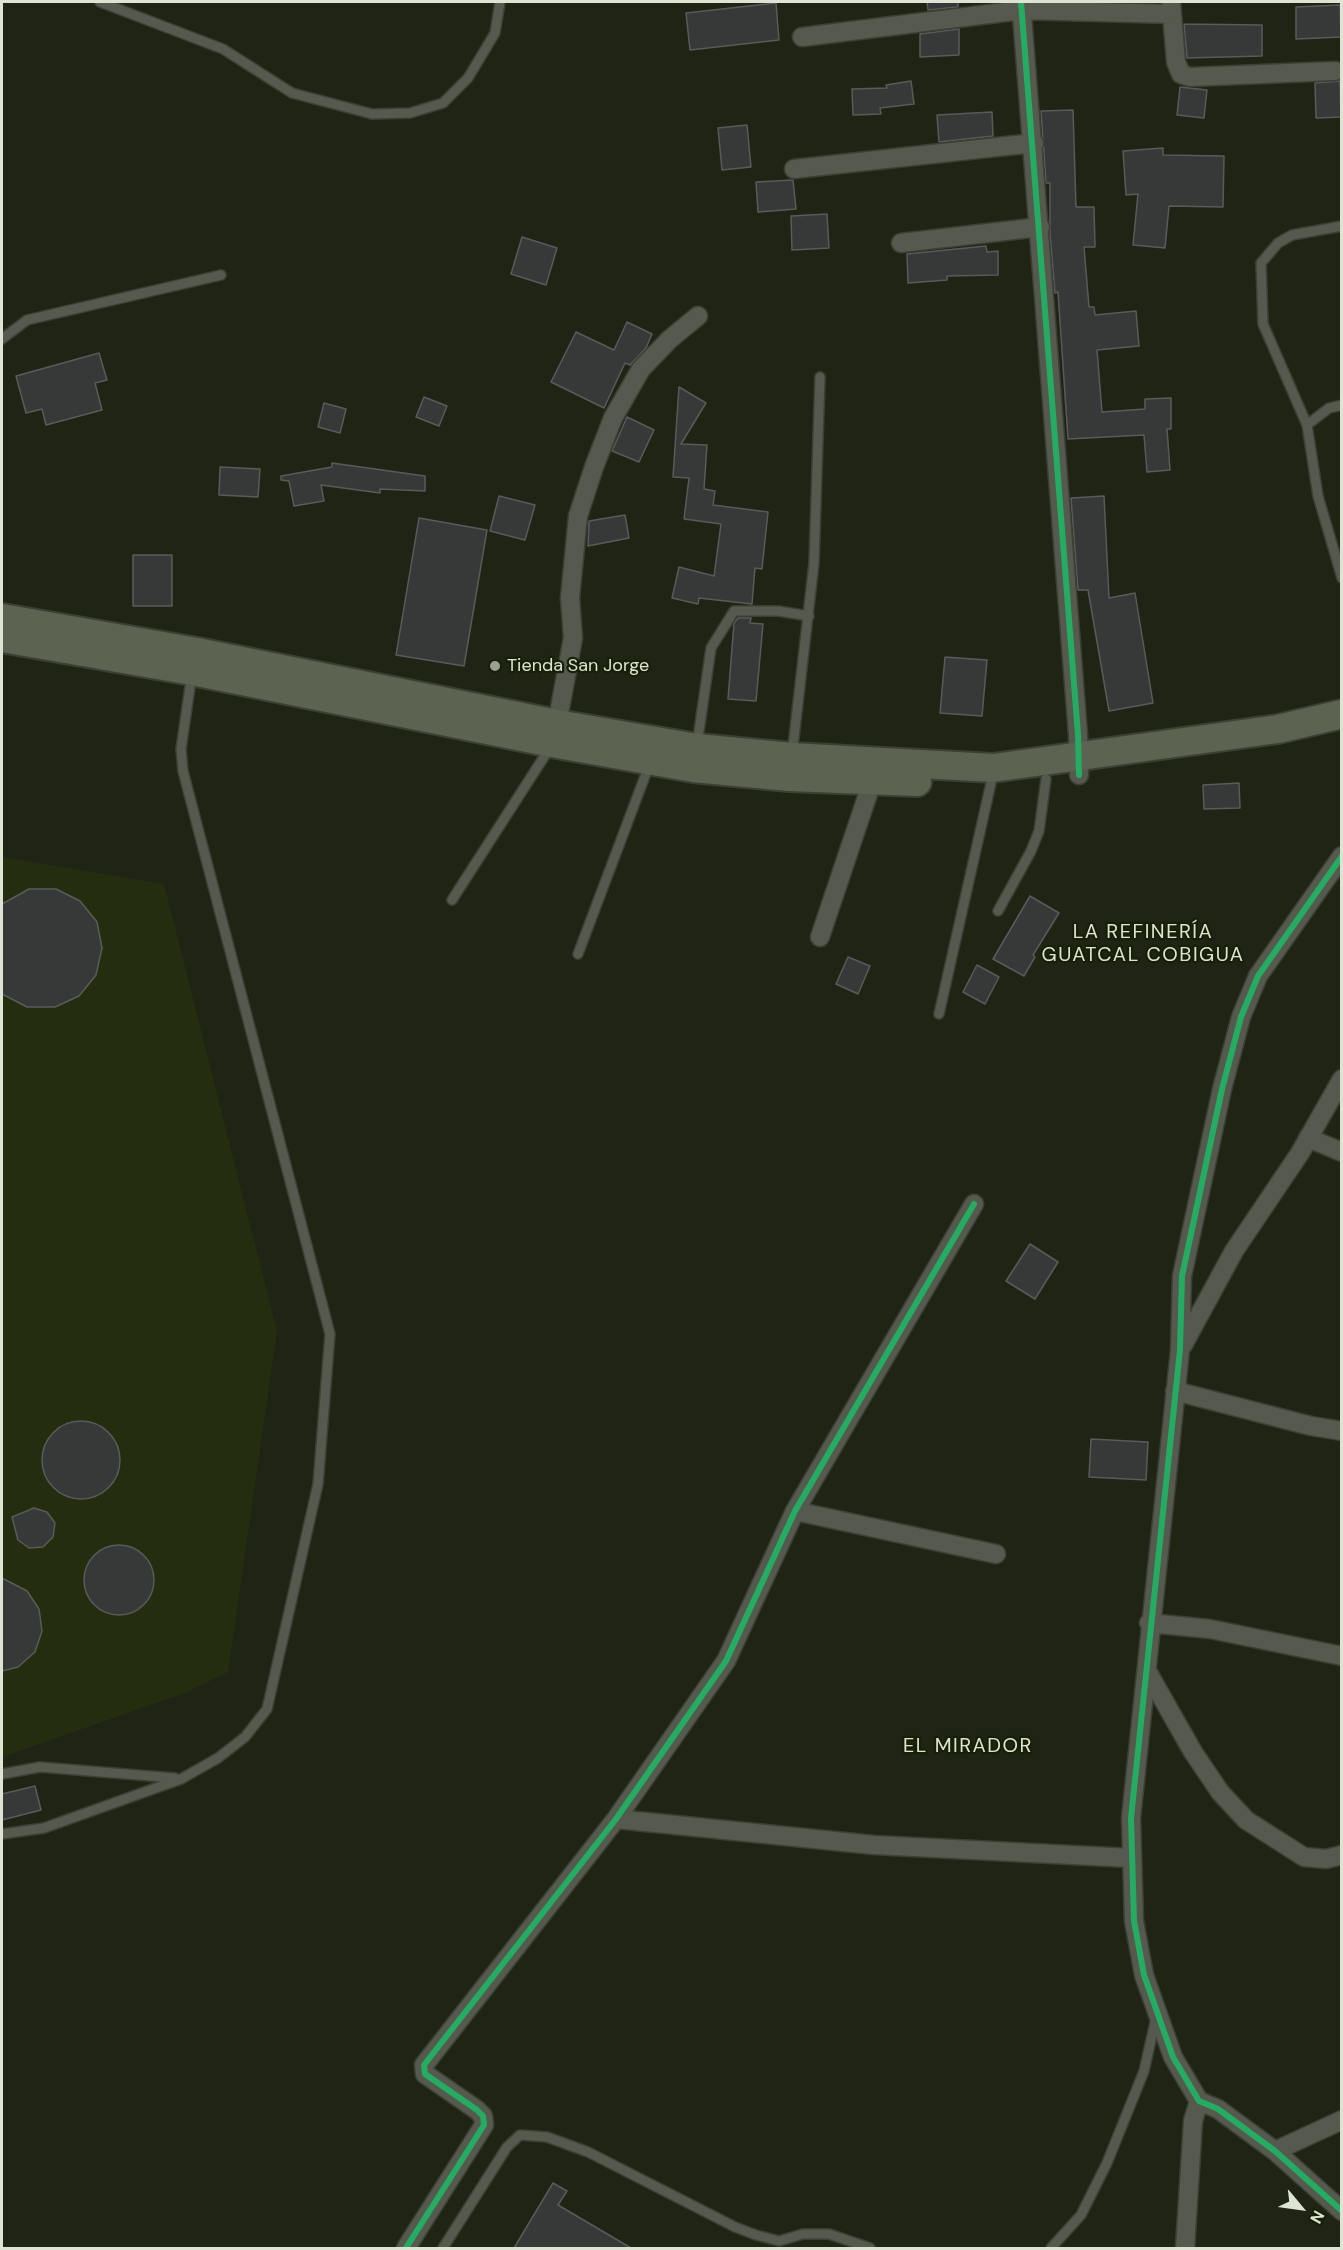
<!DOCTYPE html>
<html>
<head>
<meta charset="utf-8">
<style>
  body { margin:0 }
  #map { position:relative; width:1343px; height:2250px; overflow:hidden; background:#1f2415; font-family:"DM Sans",sans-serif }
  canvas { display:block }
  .frame { position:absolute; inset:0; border:3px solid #dde4d4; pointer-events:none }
  .north { position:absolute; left:1271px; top:2178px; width:60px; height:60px; -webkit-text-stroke:4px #172006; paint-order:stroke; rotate:119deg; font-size:16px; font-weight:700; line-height:24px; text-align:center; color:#dde4d4 }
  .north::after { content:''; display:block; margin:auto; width:21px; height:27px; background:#dde4d4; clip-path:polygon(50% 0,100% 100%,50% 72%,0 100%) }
</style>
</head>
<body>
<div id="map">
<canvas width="1343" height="2250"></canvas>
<div class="frame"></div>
<div class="north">N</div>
</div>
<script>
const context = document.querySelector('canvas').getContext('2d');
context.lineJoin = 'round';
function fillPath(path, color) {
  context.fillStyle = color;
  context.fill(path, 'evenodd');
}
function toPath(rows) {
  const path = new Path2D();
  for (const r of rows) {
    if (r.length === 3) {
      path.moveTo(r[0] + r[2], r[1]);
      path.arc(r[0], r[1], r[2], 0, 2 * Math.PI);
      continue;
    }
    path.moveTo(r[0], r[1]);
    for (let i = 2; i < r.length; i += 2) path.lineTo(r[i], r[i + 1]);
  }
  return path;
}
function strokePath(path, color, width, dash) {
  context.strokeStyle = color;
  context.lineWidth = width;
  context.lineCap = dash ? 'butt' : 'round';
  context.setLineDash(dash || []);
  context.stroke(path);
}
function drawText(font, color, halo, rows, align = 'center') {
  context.font = font + ' "DM Sans",sans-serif';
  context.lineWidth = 4.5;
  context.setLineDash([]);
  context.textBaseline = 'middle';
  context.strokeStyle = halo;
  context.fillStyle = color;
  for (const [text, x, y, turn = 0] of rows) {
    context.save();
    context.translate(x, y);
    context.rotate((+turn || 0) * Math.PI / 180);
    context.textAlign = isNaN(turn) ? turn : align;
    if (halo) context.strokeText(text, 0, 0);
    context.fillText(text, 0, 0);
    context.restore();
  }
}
fillPath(toPath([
  [2,857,164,884,277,1331,228,1672,185,1693,2,1757]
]), '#242e0f');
const building = toPath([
  [927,2,958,2,958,7,928,10,927,2],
  [776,3,779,40,690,50,686,13,776,3],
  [1340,5,1341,37,1296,39,1296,7,1340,5],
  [1184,24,1262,25,1262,56,1187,58,1184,24],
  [959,29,959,55,920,57,920,34,959,29],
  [911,81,914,104,880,108,881,114,853,115,852,89,887,88,886,85,911,81],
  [1340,81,1341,117,1316,118,1315,83,1340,81],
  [1180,87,1207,90,1204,118,1177,115,1180,87],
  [1073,110,1076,207,1094,207,1095,247,1084,247,1089,307,1094,307,1095,315,1136,311,1139,346,1097,350,1102,412,1145,409,1145,399,1171,398,1171,429,1167,429,1170,470,1147,472,1144,435,1068,439,1058,292,1055,293,1050,234,1050,183,1046,183,1041,111,1073,110],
  [992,112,993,136,939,142,937,115,992,112],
  [747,125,751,167,722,170,718,128,747,125],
  [1163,148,1163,155,1224,156,1223,207,1169,206,1165,248,1133,245,1138,194,1126,195,1123,151,1163,148],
  [793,180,796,209,758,212,756,182,793,180],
  [827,214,829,248,792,250,791,216,827,214],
  [522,237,557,248,546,285,511,274,522,237],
  [986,246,987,252,998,251,998,275,947,276,947,280,908,283,907,254,986,246],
  [627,322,652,334,646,348,630,365,625,363,604,408,551,382,576,332,614,350,627,322],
  [99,353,107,380,95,383,102,410,46,425,42,409,26,413,16,376,99,353],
  [679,387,706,403,681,444,707,445,704,489,715,491,713,505,768,512,762,569,755,568,752,604,699,598,698,604,672,598,679,567,714,576,721,524,684,519,689,478,673,477,679,387],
  [424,397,447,406,439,426,416,417,424,397],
  [324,403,346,409,340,433,318,427,324,403],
  [627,417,654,430,639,462,612,451,627,417],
  [332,463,425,476,425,491,380,489,380,493,321,485,324,501,294,506,289,481,281,480,281,476,332,467,332,463],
  [220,467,260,469,258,497,219,495,220,467],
  [499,496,535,505,525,540,490,531,499,496],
  [1104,496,1109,598,1135,593,1153,703,1109,711,1088,590,1078,590,1071,498,1104,496],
  [625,515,629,538,588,546,589,521,625,515],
  [419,518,487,530,464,666,396,655,419,518],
  [133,555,172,555,172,606,133,606,133,555],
  [738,618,751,618,750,623,763,624,756,701,728,699,734,623,738,618],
  [945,657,987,660,982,716,940,713,945,657],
  [1239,783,1240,808,1204,809,1203,785,1239,783],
  [29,889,56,889,80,901,97,922,102,948,96,975,79,996,55,1007,27,1007,2,994,2,904,29,889],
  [1030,896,1059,913,1033,955,1035,957,1024,976,993,959,1030,896],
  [848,957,870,966,858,994,836,984,848,957],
  [977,965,999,977,985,1004,963,992,977,965],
  [1030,1244,1058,1262,1035,1299,1006,1281,1030,1244],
  [81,1460,39],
  [1091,1439,1148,1442,1146,1480,1089,1477,1091,1439],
  [34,1508,47,1512,55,1523,53,1537,43,1547,29,1548,18,1540,12,1517,34,1508],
  [119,1580,35],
  [2,1578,27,1591,39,1609,42,1631,35,1652,18,1667,2,1671,2,1578],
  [35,1786,41,1810,2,1820,2,1794,35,1786],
  [553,2183,567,2191,558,2205,631,2248,514,2248,553,2183]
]);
fillPath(building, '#373938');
strokePath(building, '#595b5a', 1.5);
const lane = toPath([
  [100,2,223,49,292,93,372,114,410,113,443,103,468,78,495,33,500,2],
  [2,339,27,320,221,275],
  [1342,405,1329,408,1307,425,1318,496,1342,578],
  [1307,425,1263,324,1261,263,1278,243,1292,235,1342,226],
  [697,745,711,648,734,611,778,611,809,616],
  [792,755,814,563,820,377],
  [452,900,551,746],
  [998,911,1031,851,1039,831,1046,779],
  [578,954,650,763],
  [939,1014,991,783],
  [2,1774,40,1767,175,1778],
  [2,1834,44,1828,181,1779,218,1758,245,1737,267,1709,318,1484,330,1334,183,771,181,749,192,673],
  [443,2248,507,2147,520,2135,547,2137,588,2152,735,2227,756,2235,779,2241,803,2234,829,2234,870,2248],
  [1051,2248,1081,2215,1107,2163,1144,2071,1156,2018]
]);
const street = toPath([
  [1021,2,1078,735,1079,775],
  [1171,2,1176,62,1181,74,1190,77,1335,71],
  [802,37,1022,10,1172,14],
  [794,169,1034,143],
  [901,243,1040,227],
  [557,724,573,638,570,598,578,516,594,467,613,418,641,369,670,339,698,316],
  [1342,856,1258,976,1241,1017,1222,1089,1182,1276,1180,1350,1131,1818,1134,1921,1144,1975,1173,2057,1199,2101,1218,2109,1275,2151,1342,2211],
  [820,937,872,782],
  [1308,1138,1342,1152],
  [1183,1345,1234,1251,1300,1153,1342,1079],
  [1175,1391,1311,1426,1342,1431],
  [795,1511,996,1554],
  [1149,1623,1210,1629,1342,1656],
  [1147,1671,1193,1752,1220,1792,1246,1820,1304,1857,1326,1859,1342,1855],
  [616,1819,874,1845,1131,1858],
  [1275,2151,1342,2120],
  [406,2248,484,2125,483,2116,477,2110,425,2074,424,2065,616,1819,726,1661,795,1511,974,1204],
  [1185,2248,1193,2121,1199,2101]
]);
const primary = toPath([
  [2,618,197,652,557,724,697,748,792,757,993,768,1278,729,1342,714],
  [2,638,192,671,552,743,693,768,789,777,917,782]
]);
strokePath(lane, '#3b4035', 12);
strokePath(street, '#3b4035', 21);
strokePath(primary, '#3b4035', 32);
strokePath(lane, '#55594e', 9);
strokePath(street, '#55594e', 18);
strokePath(primary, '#5d6351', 28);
strokePath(toPath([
  [1021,2,1078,735,1079,775],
  [1342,856,1258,976,1241,1017,1222,1089,1182,1276,1180,1350,1131,1818,1134,1921,1144,1975,1173,2057,1199,2101,1218,2109,1275,2151,1342,2211],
  [406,2248,484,2125,483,2116,477,2110,425,2074,424,2065,616,1819,726,1661,795,1511,974,1204]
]), '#26ab63', 6);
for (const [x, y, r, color] of [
  [495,666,6,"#9aa191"]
]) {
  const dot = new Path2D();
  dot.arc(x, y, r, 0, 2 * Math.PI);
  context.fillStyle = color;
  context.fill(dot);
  strokePath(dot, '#172006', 2);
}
drawText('18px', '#dde4d4', '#172006', [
  ["Tienda San Jorge",507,666]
], 'left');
context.letterSpacing = '1.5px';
drawText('20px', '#dde4d4', '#172006', [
  ["LA REFINERÍA",1143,933],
  ["GUATCAL COBIGUA",1143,956],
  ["EL MIRADOR",968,1747]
]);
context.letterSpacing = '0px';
</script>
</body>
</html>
